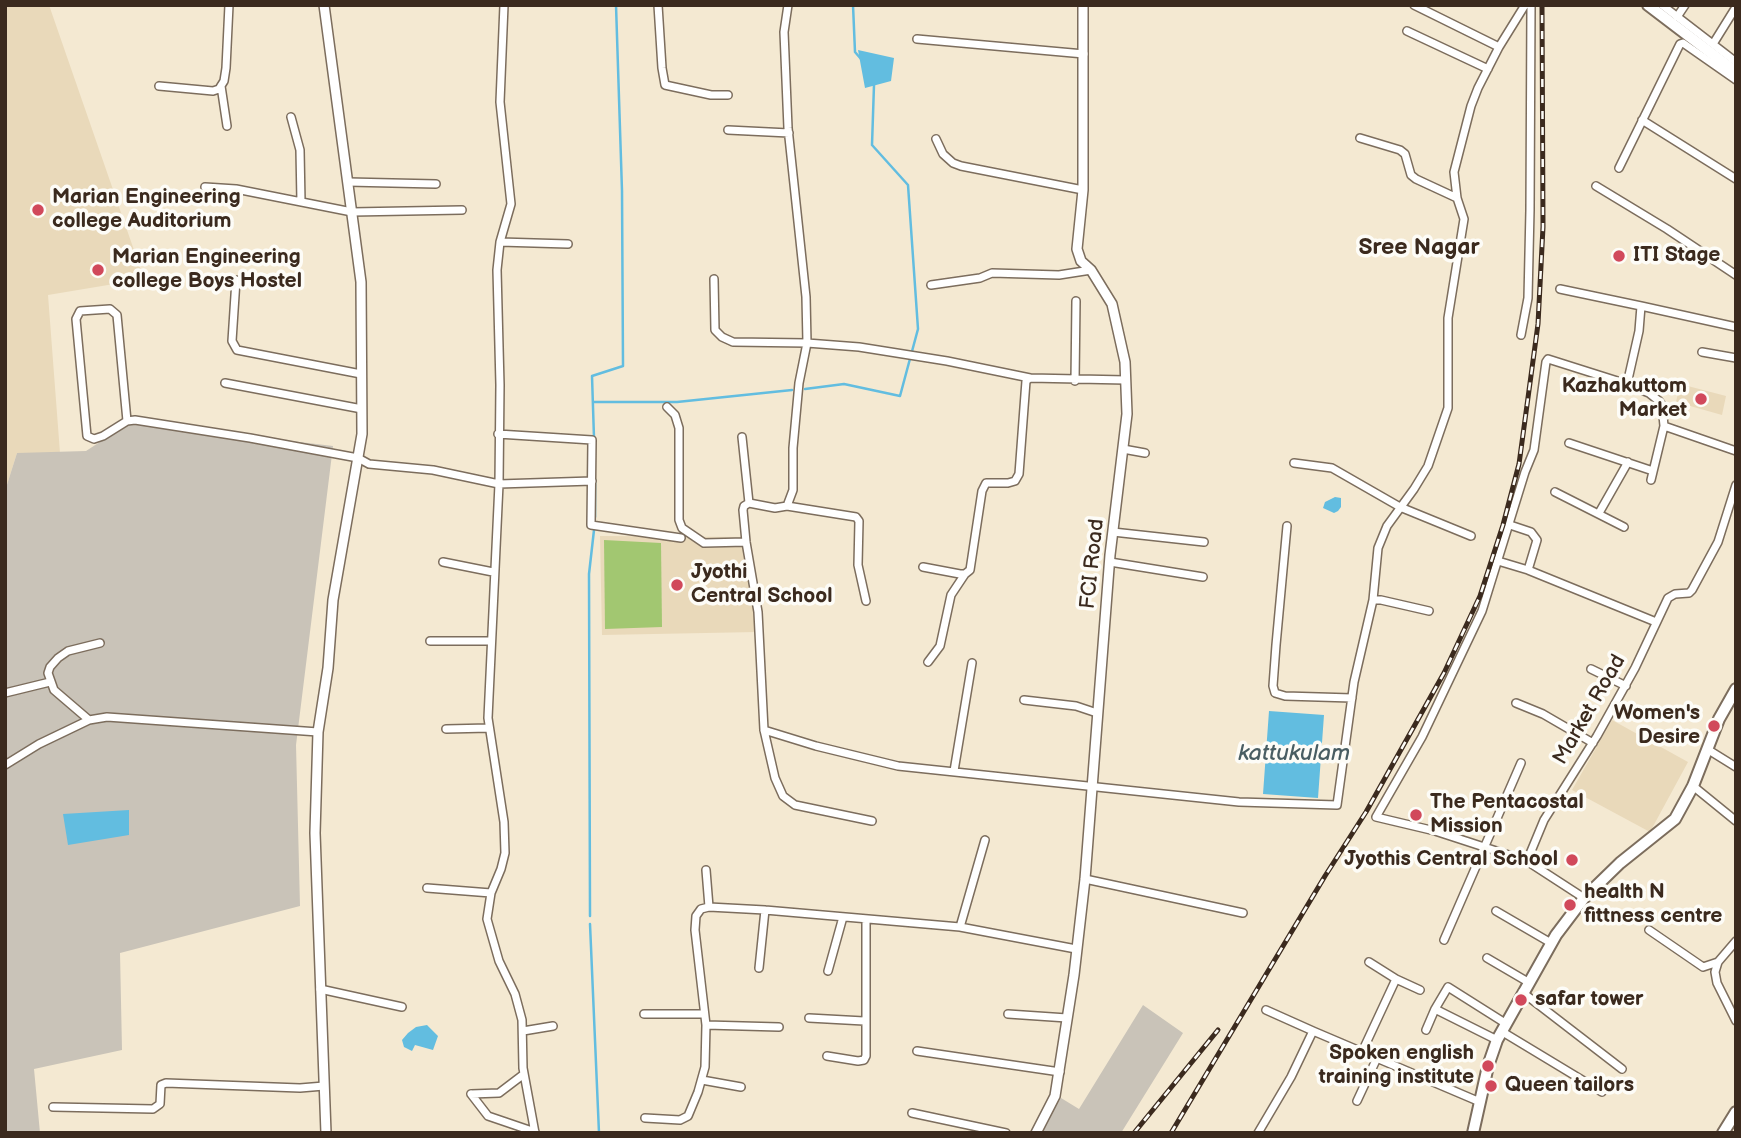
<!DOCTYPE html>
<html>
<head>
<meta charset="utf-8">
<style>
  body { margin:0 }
  #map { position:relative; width:1741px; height:1138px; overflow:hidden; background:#f4e9d2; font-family:"Balsamiq Sans",sans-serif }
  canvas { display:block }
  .frame { position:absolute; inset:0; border:7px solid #3b2a1e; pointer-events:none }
</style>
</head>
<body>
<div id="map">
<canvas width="1741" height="1138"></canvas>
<div class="frame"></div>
</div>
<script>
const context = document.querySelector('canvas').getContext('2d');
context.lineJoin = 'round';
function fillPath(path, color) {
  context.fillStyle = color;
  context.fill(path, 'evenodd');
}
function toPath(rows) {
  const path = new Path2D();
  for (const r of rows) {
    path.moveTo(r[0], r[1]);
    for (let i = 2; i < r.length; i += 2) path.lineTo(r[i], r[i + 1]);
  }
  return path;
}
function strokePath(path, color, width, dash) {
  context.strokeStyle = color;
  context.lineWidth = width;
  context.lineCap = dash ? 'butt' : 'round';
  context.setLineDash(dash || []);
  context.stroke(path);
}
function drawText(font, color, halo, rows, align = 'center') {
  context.font = font + ' "Balsamiq Sans",sans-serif';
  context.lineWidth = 7;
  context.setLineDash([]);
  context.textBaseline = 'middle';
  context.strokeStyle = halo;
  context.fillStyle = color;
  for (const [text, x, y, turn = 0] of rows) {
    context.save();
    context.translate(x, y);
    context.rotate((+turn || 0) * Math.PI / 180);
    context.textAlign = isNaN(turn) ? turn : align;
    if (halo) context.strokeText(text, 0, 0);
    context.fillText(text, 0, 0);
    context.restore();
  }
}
fillPath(toPath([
  [5,5,49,5,144,279,48,295,60,453,17,453,5,491],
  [1680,384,1726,396,1722,415,1676,402],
  [600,536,749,537,757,632,602,635],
  [1612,720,1688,762,1650,832,1572,790]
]), '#e9d9ba');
fillPath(toPath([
  [131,422,333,446,296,745,300,906,120,953,122,1050,34,1069,40,1133,5,1133,5,491,17,453,86,451],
  [1143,1005,1183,1033,1121,1133,1039,1133,1061,1098,1079,1109]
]), '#c9c3b8');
fillPath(toPath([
  [604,540,661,543,662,627,605,629]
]), '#a2c771');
fillPath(toPath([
  [858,50,894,58,891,81,865,88],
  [1335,497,1341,498,1341,507,1338,511,1334,513,1323,508,1325,502],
  [1269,711,1324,715,1318,798,1263,794],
  [129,810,129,835,68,845,63,814],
  [427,1025,438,1036,433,1050,415,1045,412,1051,404,1047,402,1040,408,1033,416,1027]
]), '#62bde0');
strokePath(toPath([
  [853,5,855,52,861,59],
  [805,389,844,384,900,396,918,329,908,185,872,145,874,85],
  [593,402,677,402,792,390],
  [594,438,592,376,623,366,622,191,616,5],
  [595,479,595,517],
  [590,916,589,574,594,530],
  [590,924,599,1133]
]), '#62bde0', 2.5);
const minor = toPath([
  [504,5,500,102,511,204,500,242,497,270,500,385,499,484,488,718,504,822,505,853,501,869,491,893,487,919,499,961,515,994,522,1020,523,1068,535,1133],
  [658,5,662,68,665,85,711,95,728,95],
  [788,5,784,32,788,128,806,297,807,343,799,383,793,448,793,490,787,506,775,508,749,503,744,506,743,510,746,542,758,612,764,730,775,778,783,796,795,805,872,821],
  [1414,5,1499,47],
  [1662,5,1736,62],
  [1677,17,1685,5],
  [1407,31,1488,69],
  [917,39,1084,54],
  [1713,44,1736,7],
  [159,86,213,91,219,89,224,81,226,68,229,5],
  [221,86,227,126],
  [291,117,300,150,301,202],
  [1642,120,1736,179],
  [728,130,789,133],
  [1360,138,1400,150,1405,154,1411,175,1416,179,1457,198],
  [936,139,943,154,953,163,961,166,1083,190],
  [1619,168,1680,44,1683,43,1736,80],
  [348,182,436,184],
  [1596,186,1667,229,1736,275],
  [205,187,236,189,352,212,462,210],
  [500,242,568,244],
  [714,279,715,330,722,337,733,342,807,343,859,347,947,361,1030,378],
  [236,280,232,341,237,350,361,374],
  [931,285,980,278,992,273,1059,275,1091,270],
  [1560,289,1641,306],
  [1521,335,1528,298,1530,210,1531,5],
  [1702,352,1736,358],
  [1075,381,1076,301],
  [225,383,362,409],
  [1627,384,1639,331,1641,306,1736,327],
  [667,407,675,415,679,428,679,520,682,528,704,543,746,542],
  [127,421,103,436,94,439,87,436,76,319,80,311,110,309,117,315,127,421,135,420,250,438,358,458,369,464,433,470,499,484,592,481],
  [1664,426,1736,451],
  [498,434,592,440,591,525,681,538],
  [742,437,749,503],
  [1569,443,1653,471],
  [1123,449,1145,453],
  [1294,463,1332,468,1400,507,1471,536],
  [1555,492,1624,527],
  [787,506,856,517,859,521,858,565,866,601],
  [1599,513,1628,462],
  [1510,525,1531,532,1537,540,1528,570],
  [1287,526,1276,645,1273,686,1275,693,1285,696,1352,698],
  [1113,532,1204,542],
  [1498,561,1528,570,1656,622],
  [443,562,493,572],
  [1110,562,1203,577],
  [923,567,960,574,965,574,970,570,982,491,986,483,1008,483,1015,481,1019,474,1026,381,1030,378,1126,380],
  [1373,600,1378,548,1387,526,1414,489,1428,466,1448,408,1448,318,1464,219,1457,198,1454,172,1471,106,1478,88,1499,47,1525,5],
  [430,641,491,641],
  [100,643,68,651,58,658,50,667,48,673,54,690,89,720,107,717,318,732],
  [928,662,940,646,951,595,965,574],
  [1591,669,1626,686],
  [5,693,50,682],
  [1024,700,1076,706,1097,713],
  [1516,703,1543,714,1593,743],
  [446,729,489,728],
  [764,730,816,746,898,766,1239,802,1337,805,1354,682,1373,600,1381,600,1429,611],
  [1707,749,1736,767],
  [5,765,39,744,89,720],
  [954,771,972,663],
  [1693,786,1736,821],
  [1527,861,1544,820,1597,736,1635,668,1668,598,1675,594,1689,593,1692,590,1718,542,1736,485],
  [706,870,709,907],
  [1085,879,1243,913],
  [427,888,491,893],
  [1584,898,1527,861,1435,831,1376,817,1422,737,1482,611,1525,472,1534,450,1546,362,1548,359,1627,384,1649,393,1659,401,1662,405,1664,426,1651,480],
  [1496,911,1551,943],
  [960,927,985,840],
  [1649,930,1703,967,1718,962],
  [1444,940,1521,763],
  [1736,941,1718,962,1715,972,1717,983,1736,1021],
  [1487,958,1528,982],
  [759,968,765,910],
  [828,971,843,917],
  [1396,979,1420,990],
  [320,989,402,1007],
  [1522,992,1622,1069],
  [1435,1009,1497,1040],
  [1266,1010,1313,1031],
  [644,1014,704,1014],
  [1008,1014,1067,1018],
  [809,1018,864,1021],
  [779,1027,706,1025,695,930,696,916,701,909,709,907,765,910,960,927,1076,949],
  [1426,1030,1435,1009,1448,987,1505,1023],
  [523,1031,553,1026],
  [1501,1031,1602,1092],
  [917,1051,1060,1072],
  [1362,1052,1396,979,1369,962],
  [827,1056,858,1061,864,1060,866,1056,866,919],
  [702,1080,741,1087],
  [471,1094,488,1116,535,1132],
  [471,1094,499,1093,524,1074],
  [1357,1101,1377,1058],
  [53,1107,153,1109,160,1104,161,1085,166,1083,300,1088,324,1086],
  [912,1113,1006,1133],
  [645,1118,680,1120,688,1116,698,1092,705,1067,706,1025],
  [1258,1133,1291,1077,1313,1031,1480,1102]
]);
const tertiary = toPath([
  [324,5,361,282,362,434,333,600,328,668,318,732,315,833,326,1133],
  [1036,1133,1055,1096,1074,975,1085,879,1110,555,1127,414,1125,362,1112,304,1091,270,1081,261,1077,249,1083,190,1083,5]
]);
const secondary = toPath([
  [1648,5,1736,72],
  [1473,1133,1488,1066,1497,1040,1556,935,1584,898,1620,863,1675,819,1693,786,1719,719,1736,689],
  [1723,1133,1736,1112]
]);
strokePath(minor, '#7c6d5d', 10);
strokePath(tertiary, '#7c6d5d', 12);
strokePath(secondary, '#7c6d5d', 14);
strokePath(minor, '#fff', 7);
strokePath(tertiary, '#fff', 9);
strokePath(secondary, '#fff', 10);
const rail = toPath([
  [1134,1133,1218,1030],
  [1171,1133,1325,876,1366,812,1444,673,1480,596,1503,525,1519,464,1538,324,1543,227,1542,5]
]);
strokePath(rail, '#3b2a1e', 5);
strokePath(rail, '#fdfcf7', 2.5, [8]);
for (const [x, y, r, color] of [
  [38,210,7,"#d1495b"],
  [1619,256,7,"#d1495b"],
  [98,270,7,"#d1495b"],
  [1701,399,7,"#d1495b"],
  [677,585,7,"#d1495b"],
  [1714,726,7,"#d1495b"],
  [1416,815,7,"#d1495b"],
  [1572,860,7,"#d1495b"],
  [1570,905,7,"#d1495b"],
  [1521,1000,7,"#d1495b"],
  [1488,1066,7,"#d1495b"],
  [1491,1086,7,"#d1495b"]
]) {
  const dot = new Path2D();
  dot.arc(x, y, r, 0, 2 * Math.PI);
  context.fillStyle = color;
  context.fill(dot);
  strokePath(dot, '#fdfcf7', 2.5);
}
drawText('bold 21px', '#3b2a1e', '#fdfcf7', [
  ["Marian Engineering",52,198],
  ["college Auditorium",52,222],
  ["ITI Stage",1633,256],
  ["Marian Engineering",112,258],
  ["college Boys Hostel",112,282],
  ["Kazhakuttom",1687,387,"right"],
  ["Market",1687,411,"right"],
  ["Jyothi",691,573],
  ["Central School",691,597],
  ["Women's",1700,714,"right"],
  ["Desire",1700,738,"right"],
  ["The Pentacostal",1430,803],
  ["Mission",1430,827],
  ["Jyothis Central School",1558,860,"right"],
  ["health N",1584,893],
  ["fittness centre",1584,917],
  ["safar tower",1535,1000],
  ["Spoken english",1474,1054,"right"],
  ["training institute",1474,1078,"right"],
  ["Queen tailors",1505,1086]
], 'left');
drawText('21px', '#3b2a1e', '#fdfcf7', [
  ["FCI Road",1093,564,-84],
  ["Market Road",1590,710,-60]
]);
drawText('bold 23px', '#3b2a1e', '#fdfcf7', [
  ["Sree Nagar",1419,248]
]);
drawText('italic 23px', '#495d62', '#fdfcf7', [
  ["kattukulam",1294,754]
]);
</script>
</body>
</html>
